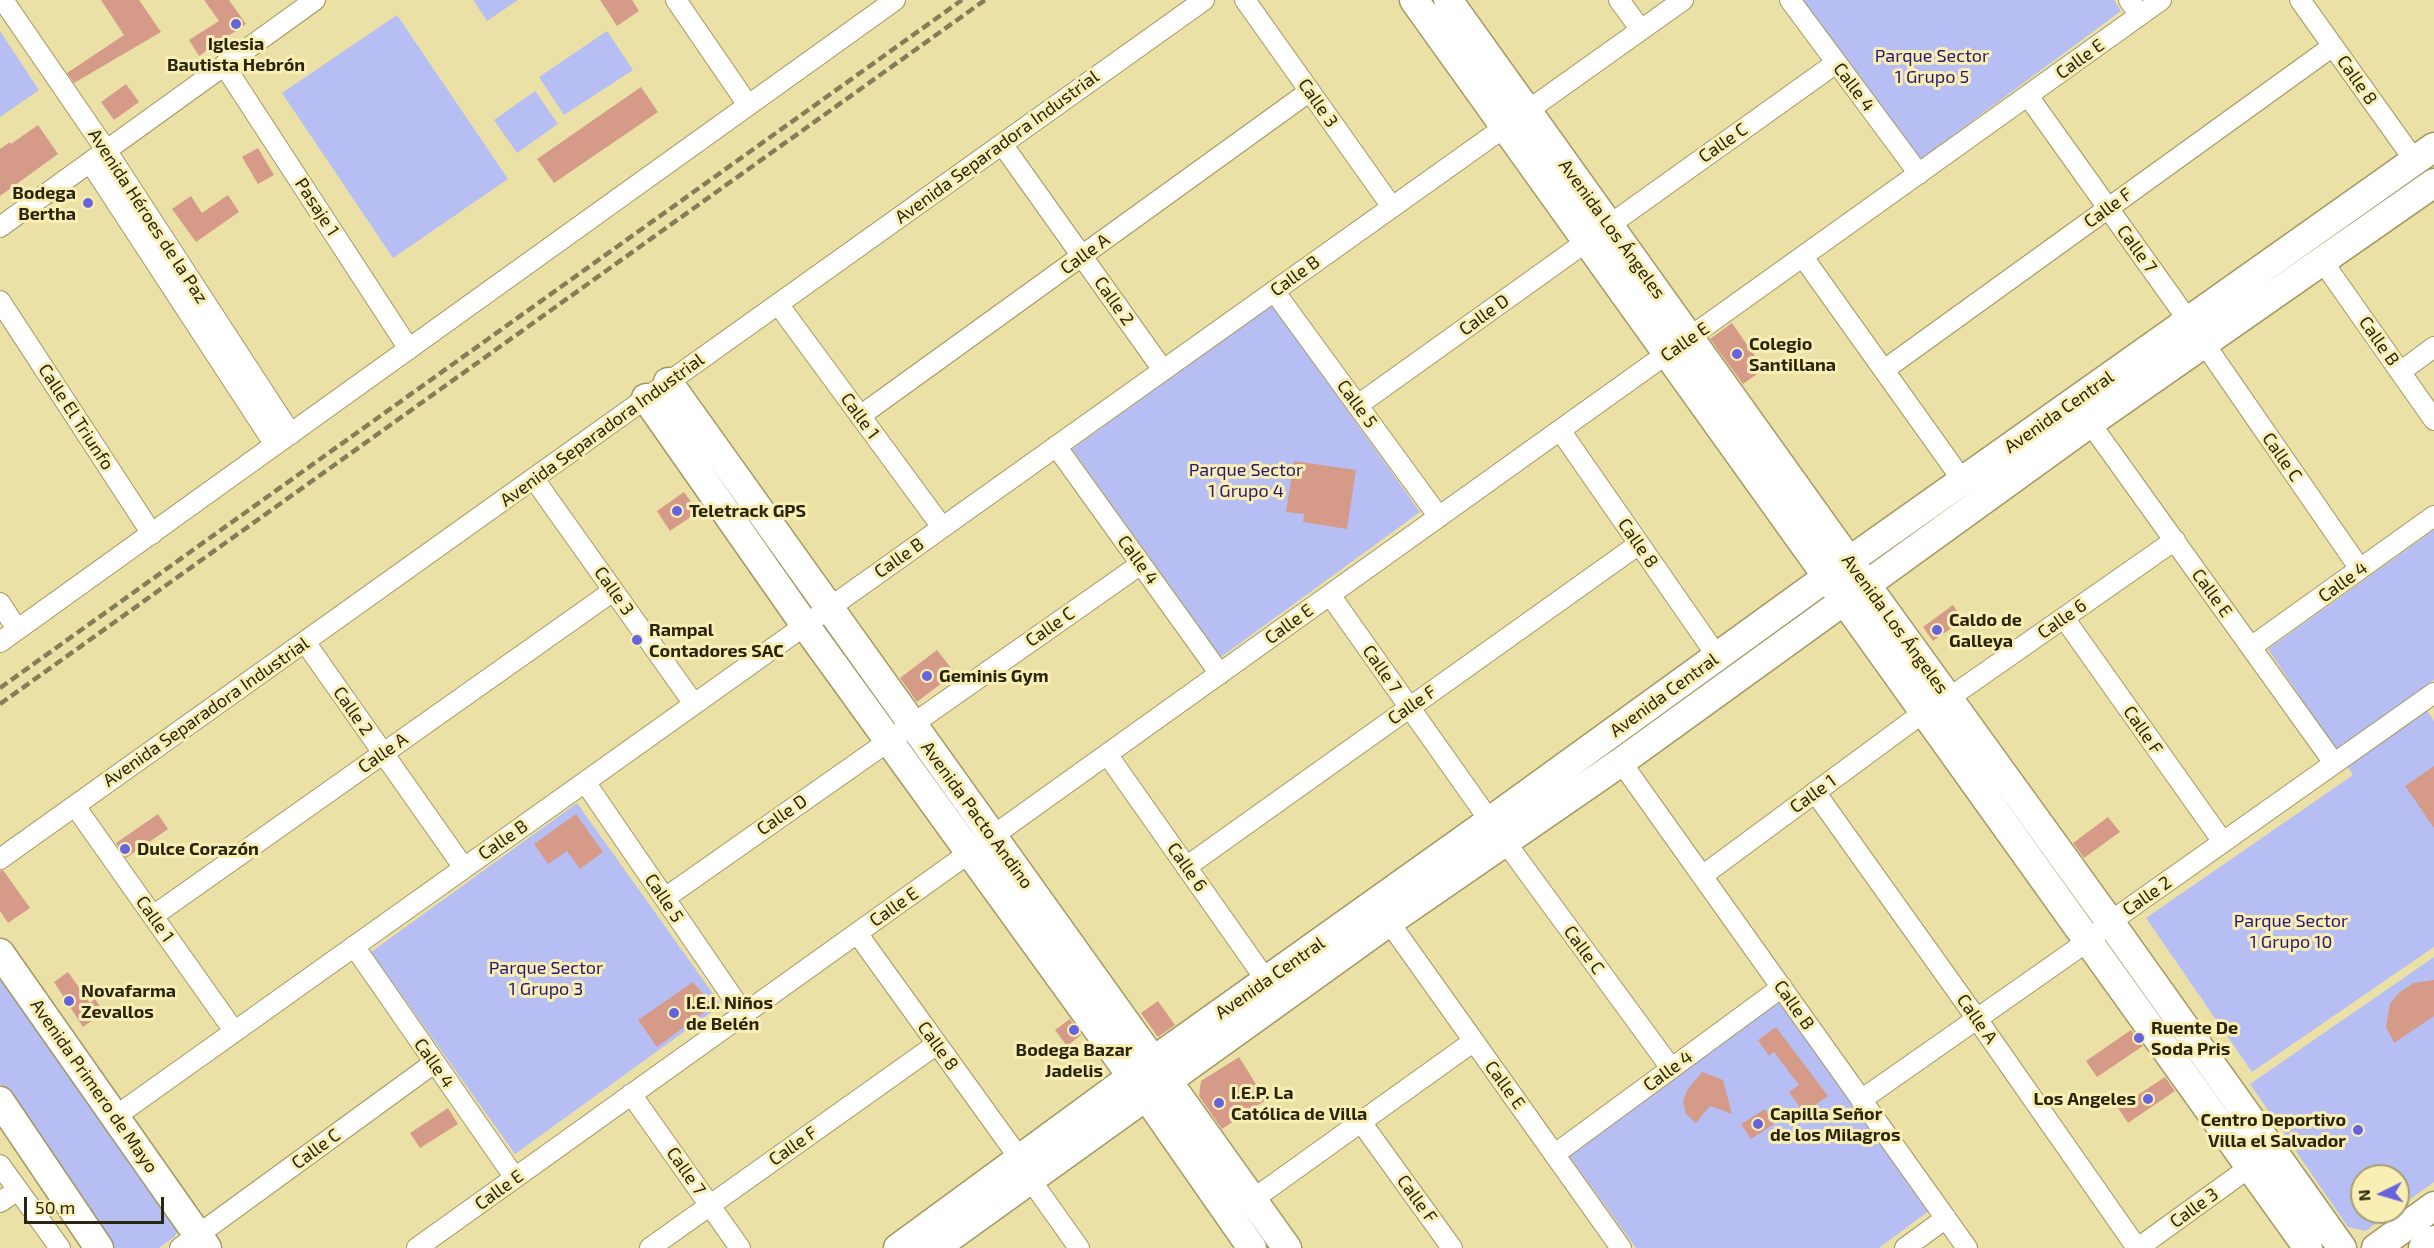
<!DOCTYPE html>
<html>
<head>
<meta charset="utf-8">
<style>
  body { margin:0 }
  #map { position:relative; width:2434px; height:1248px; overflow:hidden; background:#ebe1a7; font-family:"Exo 2",sans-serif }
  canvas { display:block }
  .north { position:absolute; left:2350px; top:1164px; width:60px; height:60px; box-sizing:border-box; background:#f9eeb4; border:2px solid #a69e72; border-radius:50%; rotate:265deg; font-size:16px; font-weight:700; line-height:24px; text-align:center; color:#29250e }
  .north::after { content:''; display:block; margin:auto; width:21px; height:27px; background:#6564dd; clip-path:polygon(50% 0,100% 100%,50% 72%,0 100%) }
  .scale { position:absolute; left:24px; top:1197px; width:140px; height:27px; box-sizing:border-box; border:3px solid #29250e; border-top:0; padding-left:8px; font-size:18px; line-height:21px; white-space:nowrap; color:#29250e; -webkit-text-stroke:4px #f9eeb4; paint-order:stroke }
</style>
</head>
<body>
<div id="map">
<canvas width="2434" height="1248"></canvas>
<div class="north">N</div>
<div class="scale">50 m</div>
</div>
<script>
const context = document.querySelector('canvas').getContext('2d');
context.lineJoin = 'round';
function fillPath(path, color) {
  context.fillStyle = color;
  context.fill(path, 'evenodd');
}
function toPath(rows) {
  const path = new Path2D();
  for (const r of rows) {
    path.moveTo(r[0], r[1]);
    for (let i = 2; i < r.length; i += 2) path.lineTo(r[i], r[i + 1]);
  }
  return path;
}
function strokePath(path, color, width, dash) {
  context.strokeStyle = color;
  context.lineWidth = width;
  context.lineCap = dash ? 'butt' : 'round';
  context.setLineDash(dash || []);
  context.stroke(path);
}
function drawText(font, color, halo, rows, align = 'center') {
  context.font = font + ' "Exo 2",sans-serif';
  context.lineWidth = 6;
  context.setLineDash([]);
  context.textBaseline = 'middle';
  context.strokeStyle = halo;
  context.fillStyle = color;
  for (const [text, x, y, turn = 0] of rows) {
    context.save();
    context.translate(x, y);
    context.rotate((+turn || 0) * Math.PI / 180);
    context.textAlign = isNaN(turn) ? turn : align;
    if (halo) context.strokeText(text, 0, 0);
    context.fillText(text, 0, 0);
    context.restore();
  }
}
fillPath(toPath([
  [473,0,518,0,487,21],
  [1800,0,2114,0,2121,11,1918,161],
  [397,15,508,179,393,258,282,93],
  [0,31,39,90,0,117],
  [607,31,633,70,564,115,539,77],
  [535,91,558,124,517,153,494,120],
  [1272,305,1420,512,1221,657,1072,449],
  [2434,530,2434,680,2416,693,2434,721,2434,947,2252,1072,2146,918,2353,775,2268,649],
  [577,803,721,1005,515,1154,371,952],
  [2434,957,2434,1182,2398,1208,2398,1176,2362,1176,2362,1212,2392,1212,2366,1231,2348,1227,2250,1084],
  [0,969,180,1224,178,1232,174,1237,159,1248,115,1248,0,1084],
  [1777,1000,1930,1210,1879,1248,1636,1248,1567,1153]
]), '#b7bef4');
fillPath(toPath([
  [101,0,139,0,161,32,74,83,67,73,124,35],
  [204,0,229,0,246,24,199,56,189,40,219,21],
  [600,0,632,0,639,11,617,26],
  [126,84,139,102,114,120,101,102],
  [641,87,658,112,554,183,537,159],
  [38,125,58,154,0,196,0,149,10,142,11,144],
  [258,148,274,175,258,184,242,157],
  [228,195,239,212,196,242,172,209,191,196,202,213],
  [1732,323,1764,369,1743,384,1710,339],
  [1294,461,1356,470,1347,529,1303,522,1304,514,1286,512],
  [684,492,698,512,670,531,657,511],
  [1953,605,1963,620,1933,641,1923,627],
  [937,650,955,673,917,702,900,678],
  [2434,766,2434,828,2405,786],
  [158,814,168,829,126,858,116,843],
  [576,814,603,852,580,869,567,851,548,864,534,844],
  [2108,817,2120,832,2084,858,2073,843],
  [3,870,30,908,8,923,0,911,0,871],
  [68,972,90,1003,95,999,104,1012,83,1027,54,982],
  [2434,980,2434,1016,2394,1043,2386,1027,2390,1003,2400,992,2414,983],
  [693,982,713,1006,657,1047,638,1020],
  [1158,1001,1175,1025,1158,1037,1141,1013],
  [1070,1019,1081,1035,1067,1046,1055,1030],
  [1776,1027,1828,1096,1804,1113,1789,1092,1799,1085,1774,1052,1769,1056,1758,1040],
  [2131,1030,2143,1046,2097,1077,2086,1061],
  [1239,1057,1266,1100,1222,1129,1199,1096,1201,1081],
  [1702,1072,1723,1080,1732,1114,1710,1106,1696,1123,1686,1114,1683,1101,1687,1090],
  [2165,1077,2175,1091,2128,1123,2118,1108],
  [448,1108,458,1124,420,1148,410,1133],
  [1765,1109,1774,1124,1751,1139,1741,1124]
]), '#d59b88');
const street = toPath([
  [3,0,106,150,291,434],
  [676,0,748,105],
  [1245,0,1392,207],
  [1619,0,1641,30],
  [1790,0,1919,174],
  [2129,0,2140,15],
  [2300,0,2415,161],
  [224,65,409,349],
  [2028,96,2188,320,2360,569],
  [1002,144,1163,370],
  [90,162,275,445],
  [0,227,315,0],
  [1803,257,1963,481],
  [2323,262,2434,420],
  [1274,291,1439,517],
  [0,301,152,534],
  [778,304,942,527],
  [1884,370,2333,46],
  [2400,372,2434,347],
  [1358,405,1836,63],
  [860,416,1310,91],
  [2090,423,2334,763],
  [1560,430,1717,656],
  [1056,446,1220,674],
  [534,479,694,704],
  [1330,595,1490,821,1671,1068],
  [0,603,17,629],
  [2064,618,2223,842],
  [0,642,895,0],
  [305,642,464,868],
  [2251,647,2434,516],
  [1949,698,2175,540],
  [1107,754,1266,980],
  [1621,762,1967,1248],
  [585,782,744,1014],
  [1815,792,1977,1019,2137,1248],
  [75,806,234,1031],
  [0,859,1204,0],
  [1186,867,1639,544],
  [1702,876,1924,712],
  [665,898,1141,564],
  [153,916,613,591],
  [1389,922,1621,1248],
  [857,933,1020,1159],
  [354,946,515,1178],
  [631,1094,740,1248],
  [1861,1100,2088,941,2110,922,2434,693],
  [116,1116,1683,0],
  [1361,1122,1452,1248],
  [1555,1154,1782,987],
  [0,1165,60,1248],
  [1030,1179,1079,1248],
  [1252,1200,1474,1041],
  [0,1202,18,1190],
  [180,1248,434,1063],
  [417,1248,2161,0],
  [650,1248,937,1044],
  [1905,1248,1946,1218],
  [2138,1248,2250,1167]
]);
const secondary = toPath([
  [1414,0,2308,1248],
  [1448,0,1849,561,2110,922,2342,1248],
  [668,382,1287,1248],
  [646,398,805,625,1146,1096,1252,1248],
  [0,953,207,1248],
  [0,1101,99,1248],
  [898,1248,1153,1061,1490,821,1849,561,2434,147],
  [935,1248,1389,922,1621,762,2090,423,2434,183],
  [2376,1248,2434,1206],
  [2423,1248,2434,1240]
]);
strokePath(street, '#a29861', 22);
strokePath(secondary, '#a29861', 31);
strokePath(street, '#fff', 20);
strokePath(secondary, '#fff', 28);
strokePath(toPath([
  [0,688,962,0],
  [0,704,985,0]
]), '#847d56', 4.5, [9, 4.5]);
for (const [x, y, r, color] of [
  [236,24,6,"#6564dd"],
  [88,203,6,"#6564dd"],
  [1737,354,6,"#6564dd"],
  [677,511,6,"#6564dd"],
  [1937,630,6,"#6564dd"],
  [637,640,6,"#6564dd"],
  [927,676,6,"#6564dd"],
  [125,849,6,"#6564dd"],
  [69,1001,6,"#6564dd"],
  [674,1013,6,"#6564dd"],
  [1074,1030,6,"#6564dd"],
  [2139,1038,6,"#6564dd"],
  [2148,1099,6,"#6564dd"],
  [1219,1103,6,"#6564dd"],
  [1758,1124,6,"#6564dd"],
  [2358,1130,6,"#6564dd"]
]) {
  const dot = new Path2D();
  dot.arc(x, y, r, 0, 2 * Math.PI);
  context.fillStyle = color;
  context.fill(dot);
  strokePath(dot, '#f9eeb4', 2);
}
drawText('bold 18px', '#29250e', '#f9eeb4', [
  ["Iglesia",236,44,"center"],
  ["Bautista Hebrón",236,65,"center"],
  ["Bodega",76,193,"right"],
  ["Bertha",76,214,"right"],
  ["Colegio",1749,344],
  ["Santillana",1749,365],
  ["Teletrack GPS",689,511],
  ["Caldo de",1949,620],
  ["Galleya",1949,641],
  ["Rampal",649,630],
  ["Contadores SAC",649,651],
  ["Geminis Gym",939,676],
  ["Dulce Corazón",137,849],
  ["Novafarma",81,991],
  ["Zevallos",81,1012],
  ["I.E.I. Niños",686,1003],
  ["de Belén",686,1024],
  ["Ruente De",2151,1028],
  ["Soda Pris",2151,1049],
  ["Bodega Bazar",1074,1050,"center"],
  ["Jadelis",1074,1071,"center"],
  ["I.E.P. La",1231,1093],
  ["Católica de Villa",1231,1114],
  ["Los Angeles",2136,1099,"right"],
  ["Capilla Señor",1770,1114],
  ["de los Milagros",1770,1135],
  ["Centro Deportivo",2346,1120,"right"],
  ["Villa el Salvador",2346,1141,"right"]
], 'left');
drawText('18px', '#261878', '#f9eeb4', [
  ["Parque Sector",1932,56],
  ["1 Grupo 5",1932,77],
  ["Parque Sector",1246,470],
  ["1 Grupo 4",1246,491],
  ["Parque Sector",2291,921],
  ["1 Grupo 10",2291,942],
  ["Parque Sector",546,968],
  ["1 Grupo 3",546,989]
]);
drawText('18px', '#29250e', '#f9eeb4', [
  ["Calle E",2080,59,-36],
  ["Calle 8",2357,80,55],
  ["Calle 4",1854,87,53],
  ["Calle 3",1318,103,55],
  ["Calle C",1723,143,-35],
  ["Avenida Separadora Industrial",997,147,-36],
  ["Pasaje 1",317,207,57],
  ["Calle F",2108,208,-36],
  ["Avenida Héroes de la Paz",148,216,57],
  ["Avenida Los Ángeles",1612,229,54],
  ["Calle 7",2137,249,54],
  ["Calle A",1085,254,-36],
  ["Calle B",1295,276,-36],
  ["Calle 2",1114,301,55],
  ["Calle D",1484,315,-36],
  ["Calle B",2379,341,55],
  ["Calle E",1685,342,-35],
  ["Calle 5",1357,404,54],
  ["Avenida Central",2059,412,-35],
  ["Calle 1",860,416,54],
  ["Calle El Triunfo",76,417,57],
  ["Avenida Separadora Industrial",602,430,-36],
  ["Calle C",2282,457,55],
  ["Calle 8",1638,543,55],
  ["Calle B",899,558,-35],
  ["Calle 4",1138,560,54],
  ["Calle 4",2343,582,-36],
  ["Calle 3",614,591,55],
  ["Calle E",2212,593,54],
  ["Calle 6",2062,619,-35],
  ["Calle E",1289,624,-36],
  ["Avenida Los Ángeles",1895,624,54],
  ["Calle C",1050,627,-35],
  ["Calle 7",1382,669,55],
  ["Avenida Central",1664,695,-36],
  ["Calle F",1412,705,-35],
  ["Calle 2",353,711,55],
  ["Avenida Separadora Industrial",206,712,-35],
  ["Calle F",2143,730,55],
  ["Calle A",383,753,-35],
  ["Calle 1",1813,794,-36],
  ["Calle D",782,815,-35],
  ["Avenida Pacto Andino",977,815,54],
  ["Calle B",503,840,-35],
  ["Calle 6",1187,867,55],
  ["Calle 2",2147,896,-35],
  ["Calle 5",664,898,56],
  ["Calle E",894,907,-35],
  ["Calle 1",155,919,55],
  ["Calle C",1584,950,54],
  ["Avenida Central",1270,978,-35],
  ["Calle B",1794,1005,55],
  ["Calle A",1977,1019,55],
  ["Calle 8",938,1046,54],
  ["Calle 4",434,1063,55],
  ["Calle 4",1668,1071,-36],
  ["Calle E",1505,1085,54],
  ["Avenida Primero de Mayo",94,1086,55],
  ["Calle F",793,1146,-35],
  ["Calle C",316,1149,-36],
  ["Calle 7",686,1171,55],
  ["Calle E",499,1190,-36],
  ["Calle F",1417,1199,54],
  ["Calle 3",2194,1208,-36]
]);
</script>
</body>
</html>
